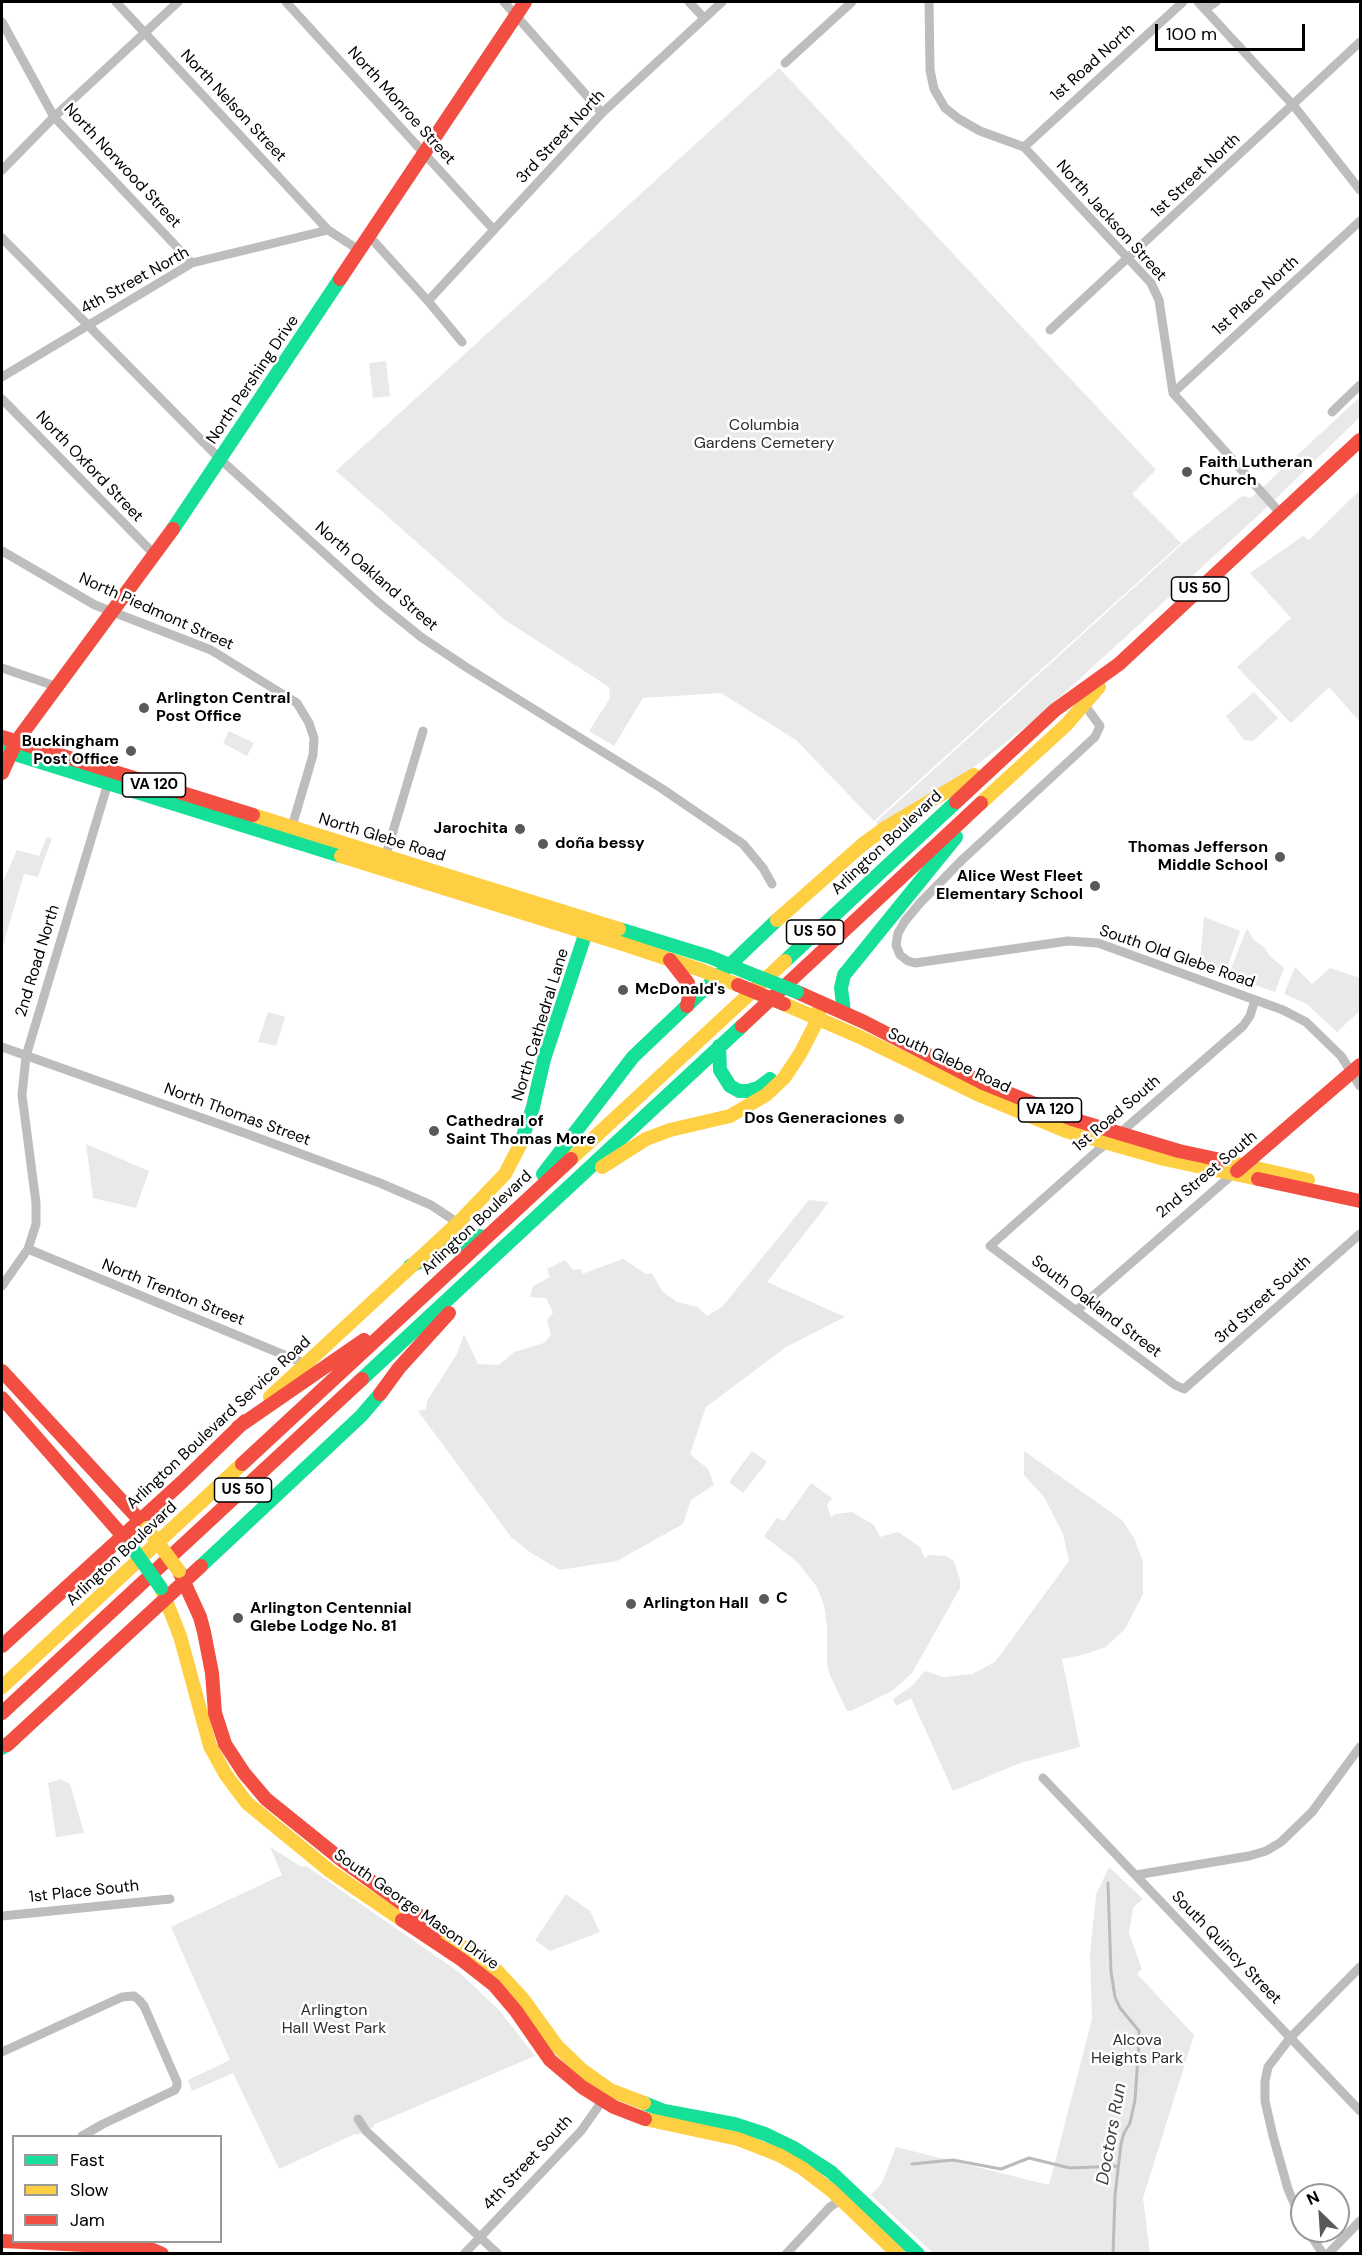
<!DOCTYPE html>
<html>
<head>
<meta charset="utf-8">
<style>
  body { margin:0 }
  #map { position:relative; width:1362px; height:2255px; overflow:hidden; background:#fff; font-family:"DM Sans",sans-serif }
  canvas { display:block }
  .frame { position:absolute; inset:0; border:3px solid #000; pointer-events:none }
  .legend { position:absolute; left:12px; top:2135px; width:210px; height:108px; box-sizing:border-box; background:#fff; border:2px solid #999; margin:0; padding:8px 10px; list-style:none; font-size:18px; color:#000 }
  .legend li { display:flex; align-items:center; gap:12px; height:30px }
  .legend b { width:30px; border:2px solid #999 }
  .north { position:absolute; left:1290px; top:2183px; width:60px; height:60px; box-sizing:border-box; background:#fff; border:2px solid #999; border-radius:50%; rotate:335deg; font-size:16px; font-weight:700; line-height:24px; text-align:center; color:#000 }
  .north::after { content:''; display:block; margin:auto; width:21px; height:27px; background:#595959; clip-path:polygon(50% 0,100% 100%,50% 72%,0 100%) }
  .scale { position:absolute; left:1155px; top:24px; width:150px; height:27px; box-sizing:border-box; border:3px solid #000; border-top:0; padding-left:8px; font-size:18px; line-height:21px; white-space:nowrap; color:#000; -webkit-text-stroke:4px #fff; paint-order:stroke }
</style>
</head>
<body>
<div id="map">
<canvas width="1362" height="2255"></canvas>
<div class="frame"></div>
<ul class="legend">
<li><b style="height:8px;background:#16e098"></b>Fast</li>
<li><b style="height:8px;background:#ffcf43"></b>Slow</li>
<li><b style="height:8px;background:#f24e42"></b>Jam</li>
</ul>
<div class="north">N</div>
<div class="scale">100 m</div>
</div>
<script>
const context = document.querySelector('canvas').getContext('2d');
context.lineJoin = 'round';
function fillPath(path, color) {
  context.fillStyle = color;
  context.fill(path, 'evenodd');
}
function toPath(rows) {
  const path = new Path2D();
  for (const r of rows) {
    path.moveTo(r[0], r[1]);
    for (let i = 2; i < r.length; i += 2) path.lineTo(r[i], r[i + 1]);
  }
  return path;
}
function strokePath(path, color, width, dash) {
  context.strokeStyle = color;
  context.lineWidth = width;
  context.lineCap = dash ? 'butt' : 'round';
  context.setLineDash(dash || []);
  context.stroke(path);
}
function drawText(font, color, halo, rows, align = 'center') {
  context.font = font + ' "DM Sans",sans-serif';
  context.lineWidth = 5;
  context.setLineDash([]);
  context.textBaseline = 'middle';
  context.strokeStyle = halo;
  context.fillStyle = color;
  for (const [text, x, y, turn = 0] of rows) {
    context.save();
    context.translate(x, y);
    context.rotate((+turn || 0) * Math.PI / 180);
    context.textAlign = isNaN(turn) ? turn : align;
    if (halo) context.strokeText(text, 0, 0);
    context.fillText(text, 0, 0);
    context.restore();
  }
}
fillPath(toPath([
  [779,68,1156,470,1132,494,1181,543,874,821,796,740,721,693,643,698,614,746,589,731,610,698,609,687,505,620,336,471],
  [386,361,390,396,373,398,369,363],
  [1360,397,1360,417,1262,512,1038,717,964,775,881,828,876,822,1182,544,1242,496,1251,498],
  [1360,490,1360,722,1329,687,1291,723,1237,667,1291,618,1250,573,1303,536,1309,540],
  [1254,692,1278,718,1253,741,1244,740,1226,716],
  [229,731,254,743,247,756,223,743],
  [47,837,52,838,38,877,24,874,2,948,2,884,17,850,39,856],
  [1204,917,1240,931,1226,971,1200,962],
  [1247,928,1254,940,1264,947,1269,955,1284,968,1275,992,1228,976],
  [1295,967,1312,984,1330,968,1360,978,1360,1011,1337,1032,1307,1004,1284,994],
  [268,1012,285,1017,276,1046,258,1042],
  [86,1144,149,1171,136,1208,93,1198],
  [809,1200,829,1202,767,1282,845,1317,786,1347,706,1407,690,1454,708,1469,714,1485,691,1500,683,1524,617,1561,560,1570,531,1553,511,1537,418,1411,426,1409,427,1401,457,1354,464,1334,478,1364,499,1365,514,1352,544,1343,551,1335,547,1320,553,1313,546,1298,530,1297,533,1286,550,1277,547,1269,565,1260,573,1270,581,1269,582,1274,623,1259,646,1274,652,1273,662,1291,677,1302,698,1307,707,1316,722,1307],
  [752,1451,767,1462,743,1493,729,1482],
  [1024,1451,1122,1520,1134,1538,1143,1562,1143,1594,1125,1629,1106,1647,1082,1655,1062,1659,1080,1747,1020,1763,953,1791,911,1698,896,1706,893,1699,911,1687,925,1671,944,1677,972,1674,995,1662,1069,1561,1063,1534,1044,1497,1024,1475],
  [811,1483,832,1498,827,1505,831,1517,835,1514,852,1512,874,1525,880,1537,898,1532,920,1547,925,1559,928,1555,946,1556,954,1561,960,1580,960,1588,912,1673,892,1691,851,1711,847,1711,829,1673,827,1661,827,1627,824,1605,817,1587,797,1562,764,1536,777,1518,784,1521],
  [61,1779,70,1784,84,1833,56,1837,48,1783],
  [270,1847,302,1867,306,1866,459,1972,500,2011,535,2056,373,2125,374,2127,357,2135,355,2134,279,2169,233,2073,192,2091,188,2080,230,2060,171,1927,282,1875],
  [1109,1867,1143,1899,1133,1908,1129,1933,1142,1969,1137,1974,1194,2035,1143,2198,1150,2253,933,2253,871,2195,882,2183,896,2147,1049,2185,1092,2019,1090,1954,1096,1895],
  [566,1894,590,1911,600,1932,550,1951,535,1940]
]), '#e9e9e9');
strokePath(toPath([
  [1108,1883,1111,1972,1115,1997,1120,2008,1139,2031,1139,2042,1135,2100,1130,2123,1124,2133,1121,2144,1115,2195,1113,2254],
  [912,2164,953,2160,1001,2169,1029,2158,1070,2168,1118,2166]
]), '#bbb', 3);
strokePath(toPath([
  [116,2,328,230],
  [286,2,494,230],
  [504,2,602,113],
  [689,2,704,18],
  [929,2,930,70,934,89,945,108,959,119,980,131,1024,147,1151,283,1159,300,1173,393,1281,514],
  [1198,2,1294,106,1360,190],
  [1205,9,1216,2],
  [2,22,54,117,192,263],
  [785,63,852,2],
  [1024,147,1183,2],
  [2,170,54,117,178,2],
  [369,236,428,301,462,342],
  [2,238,220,459,379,603,421,637,469,669,661,788,743,844,763,868,772,884],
  [428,301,602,113,722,2],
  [1050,330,1360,42],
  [2,377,192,263,328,230,359,250],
  [1173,393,1360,221],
  [2,399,155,555],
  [1332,412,1360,385],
  [2,551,95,605,211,650,297,703,309,723,314,738,313,755,291,830],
  [2,668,58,687],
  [1084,704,1100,726,1095,737,962,860,920,903,905,921,898,933,896,945,900,955,908,961,915,963,1068,941,1098,943,1283,1010,1306,1022,1341,1056,1360,1086],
  [385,858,423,731],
  [1255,1000,1250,1016,1243,1026,1127,1127,1097,1151,990,1246,1175,1385,1184,1389,1360,1234],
  [2,1047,250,1135,380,1183,431,1205,458,1223],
  [28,1249,306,1364],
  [2,1286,28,1249,36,1224,36,1203,22,1095,26,1056,108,783],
  [1076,1311,1233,1174],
  [1043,1778,1360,2111],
  [1136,1875,1249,1856,1266,1851,1281,1842,1312,1812,1360,1747],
  [2,1916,170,1899],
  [2,2052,122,1997,134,1996,139,2000,144,2006,177,2082,177,2086,175,2090,103,2124,82,2136],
  [358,2119,366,2131,498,2254],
  [1302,2222,1288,2189,1273,2136,1265,2101,1265,2081,1268,2067,1290,2038,1360,1967],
  [1308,2231,1323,2254],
  [464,2254,581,2131,605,2097],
  [786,2254,830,2207,846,2196],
  [1328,2254,1360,2221]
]), '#bdbdbd', 9);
strokePath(toPath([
  [173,529,340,279],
  [2,750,341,856],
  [619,929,710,957,751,974],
  [785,961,956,802],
  [844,1012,841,988,844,975,956,837],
  [719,1046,720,1070,730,1086,739,1091,748,1091,758,1088,770,1079],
  [520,1145,533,1107,544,1059,589,923],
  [543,1174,633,1057,777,920],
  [410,1266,480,1236],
  [362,1379,742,1026],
  [201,1566,361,1416,380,1394],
  [2,1748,14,1739],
  [644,2103,664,2111,734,2124,765,2134,794,2148,831,2172,918,2254]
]), '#16e098', 14);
strokePath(toPath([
  [981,803,1067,724,1099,687],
  [253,815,619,929],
  [341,856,626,945,701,970,738,985],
  [777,920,862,845,885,828,974,775],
  [784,1004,860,1037,977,1094,1066,1131,1164,1159,1258,1179],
  [571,1159,785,961],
  [1221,1160,1308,1180],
  [602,1167,646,1139,670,1130,730,1116,766,1095,784,1078,800,1054,818,1019,820,1002],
  [270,1397,458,1223,505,1174,520,1145],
  [161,1588,180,1636,210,1746,226,1775,247,1803,330,1871,402,1920],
  [2,1687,242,1464],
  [439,1930,497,1971,523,1999,557,2046,582,2070,610,2090,644,2103],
  [645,2119,738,2139,779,2155,802,2168,832,2191,898,2254]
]), '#ffcf43', 14);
strokePath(toPath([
  [340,279,525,2],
  [2,737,253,815],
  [2,773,16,742,173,529],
  [956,802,1055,710,1119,664,1360,440],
  [670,960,688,983,690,991,687,1006],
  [797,992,864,1022,983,1083,1072,1119,1179,1151,1221,1160],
  [742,1026,981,803],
  [1237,1171,1360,1065],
  [1258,1179,1360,1201],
  [2,1371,145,1526],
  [380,1394,399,1368,449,1313],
  [2,1398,128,1542],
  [238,1427,364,1340],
  [242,1464,571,1159],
  [179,1571,200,1617,204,1632,212,1673,215,1713,225,1744,244,1773,266,1799,343,1861,439,1930],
  [2,1646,181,1483,245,1421],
  [2,1713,362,1379],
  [7,1745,201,1566],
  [402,1920,462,1960,494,1985,516,2011,550,2060,582,2087,614,2107,645,2119],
  [2,2241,148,2248,162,2254]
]), '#f24e42', 14);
strokePath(toPath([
  [751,974,797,992],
  [131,1546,161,1588]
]), '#16e098', 14);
strokePath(toPath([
  [147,1528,179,1571]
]), '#ffcf43', 14);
strokePath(toPath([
  [738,985,784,1004]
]), '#f24e42', 14);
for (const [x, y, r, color] of [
  [1187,472,6,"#595959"],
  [144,708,6,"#595959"],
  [131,751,6,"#595959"],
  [520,829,6,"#595959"],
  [543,844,6,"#595959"],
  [1280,857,6,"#595959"],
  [1095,886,6,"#595959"],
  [623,990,6,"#595959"],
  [899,1119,6,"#595959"],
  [434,1131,6,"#595959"],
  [764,1599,6,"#595959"],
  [631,1604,6,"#595959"],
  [238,1618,6,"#595959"]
]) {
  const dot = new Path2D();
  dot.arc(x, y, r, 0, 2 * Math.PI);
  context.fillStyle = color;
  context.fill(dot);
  strokePath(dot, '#fff', 2);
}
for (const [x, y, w] of [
  [1200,589,57],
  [154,785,63],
  [815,932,57],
  [1050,1110,63],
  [243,1490,57]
]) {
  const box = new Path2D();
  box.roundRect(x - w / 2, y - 12, w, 24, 4.5);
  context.fillStyle = '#fff';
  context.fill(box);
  strokePath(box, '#000', 1.5);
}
drawText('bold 15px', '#000', null, [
  ["US 50",1200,589],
  ["VA 120",154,785],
  ["US 50",815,932],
  ["VA 120",1050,1110],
  ["US 50",243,1490]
]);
drawText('16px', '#000', '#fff', [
  ["1st Road North",1093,63,-42],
  ["North Nelson Street",233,106,47],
  ["North Monroe Street",401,106,48],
  ["3rd Street North",561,137,-47],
  ["North Norwood Street",122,166,47],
  ["1st Street North",1196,176,-43],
  ["North Jackson Street",1111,221,48],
  ["4th Street North",135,281,-29],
  ["1st Place North",1256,296,-42],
  ["North Pershing Drive",253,380,-56],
  ["North Oxford Street",89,467,46],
  ["North Oakland Street",376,577,41],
  ["North Piedmont Street",156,612,24],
  ["North Glebe Road",382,838,17],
  ["Arlington Boulevard",887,843,-43],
  ["South Old Glebe Road",1177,957,19],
  ["2nd Road North",38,961,-73],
  ["North Cathedral Lane",541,1025,-73],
  ["South Glebe Road",949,1061,25],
  ["1st Road South",1117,1114,-40],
  ["North Thomas Street",237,1115,20],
  ["2nd Street South",1207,1175,-40],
  ["Arlington Boulevard",477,1223,-43],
  ["North Trenton Street",173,1293,22],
  ["3rd Street South",1263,1300,-42],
  ["South Oakland Street",1096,1307,37],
  ["Arlington Boulevard Service Road",219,1423,-43],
  ["Arlington Boulevard",122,1554,-43],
  ["1st Place South",84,1892,-6],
  ["South George Mason Drive",416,1910,35],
  ["South Quincy Street",1226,1948,46],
  ["4th Street South",528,2163,-47]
]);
drawText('16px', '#2e2e2e', '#fff', [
  ["Columbia",764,426],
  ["Gardens Cemetery",764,444],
  ["Arlington",334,2011],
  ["Hall West Park",334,2029],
  ["Alcova",1137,2041],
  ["Heights Park",1137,2059]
]);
drawText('bold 16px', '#000', '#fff', [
  ["Faith Lutheran",1199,463],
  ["Church",1199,481],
  ["Arlington Central",156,699],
  ["Post Office",156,717],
  ["Buckingham",119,742,"right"],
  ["Post Office",119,760,"right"],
  ["Jarochita",508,829,"right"],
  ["doña bessy",555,844],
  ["Thomas Jefferson",1268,848,"right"],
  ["Middle School",1268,866,"right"],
  ["Alice West Fleet",1083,877,"right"],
  ["Elementary School",1083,895,"right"],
  ["McDonald's",635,990],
  ["Dos Generaciones",887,1119,"right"],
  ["Cathedral of",446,1122],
  ["Saint Thomas More",446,1140],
  ["C",776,1599],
  ["Arlington Hall",643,1604],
  ["Arlington Centennial",250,1609],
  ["Glebe Lodge No. 81",250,1627]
], 'left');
drawText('italic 18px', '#3f3f3f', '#fff', [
  ["Doctors Run",1112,2134,-80]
]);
</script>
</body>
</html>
